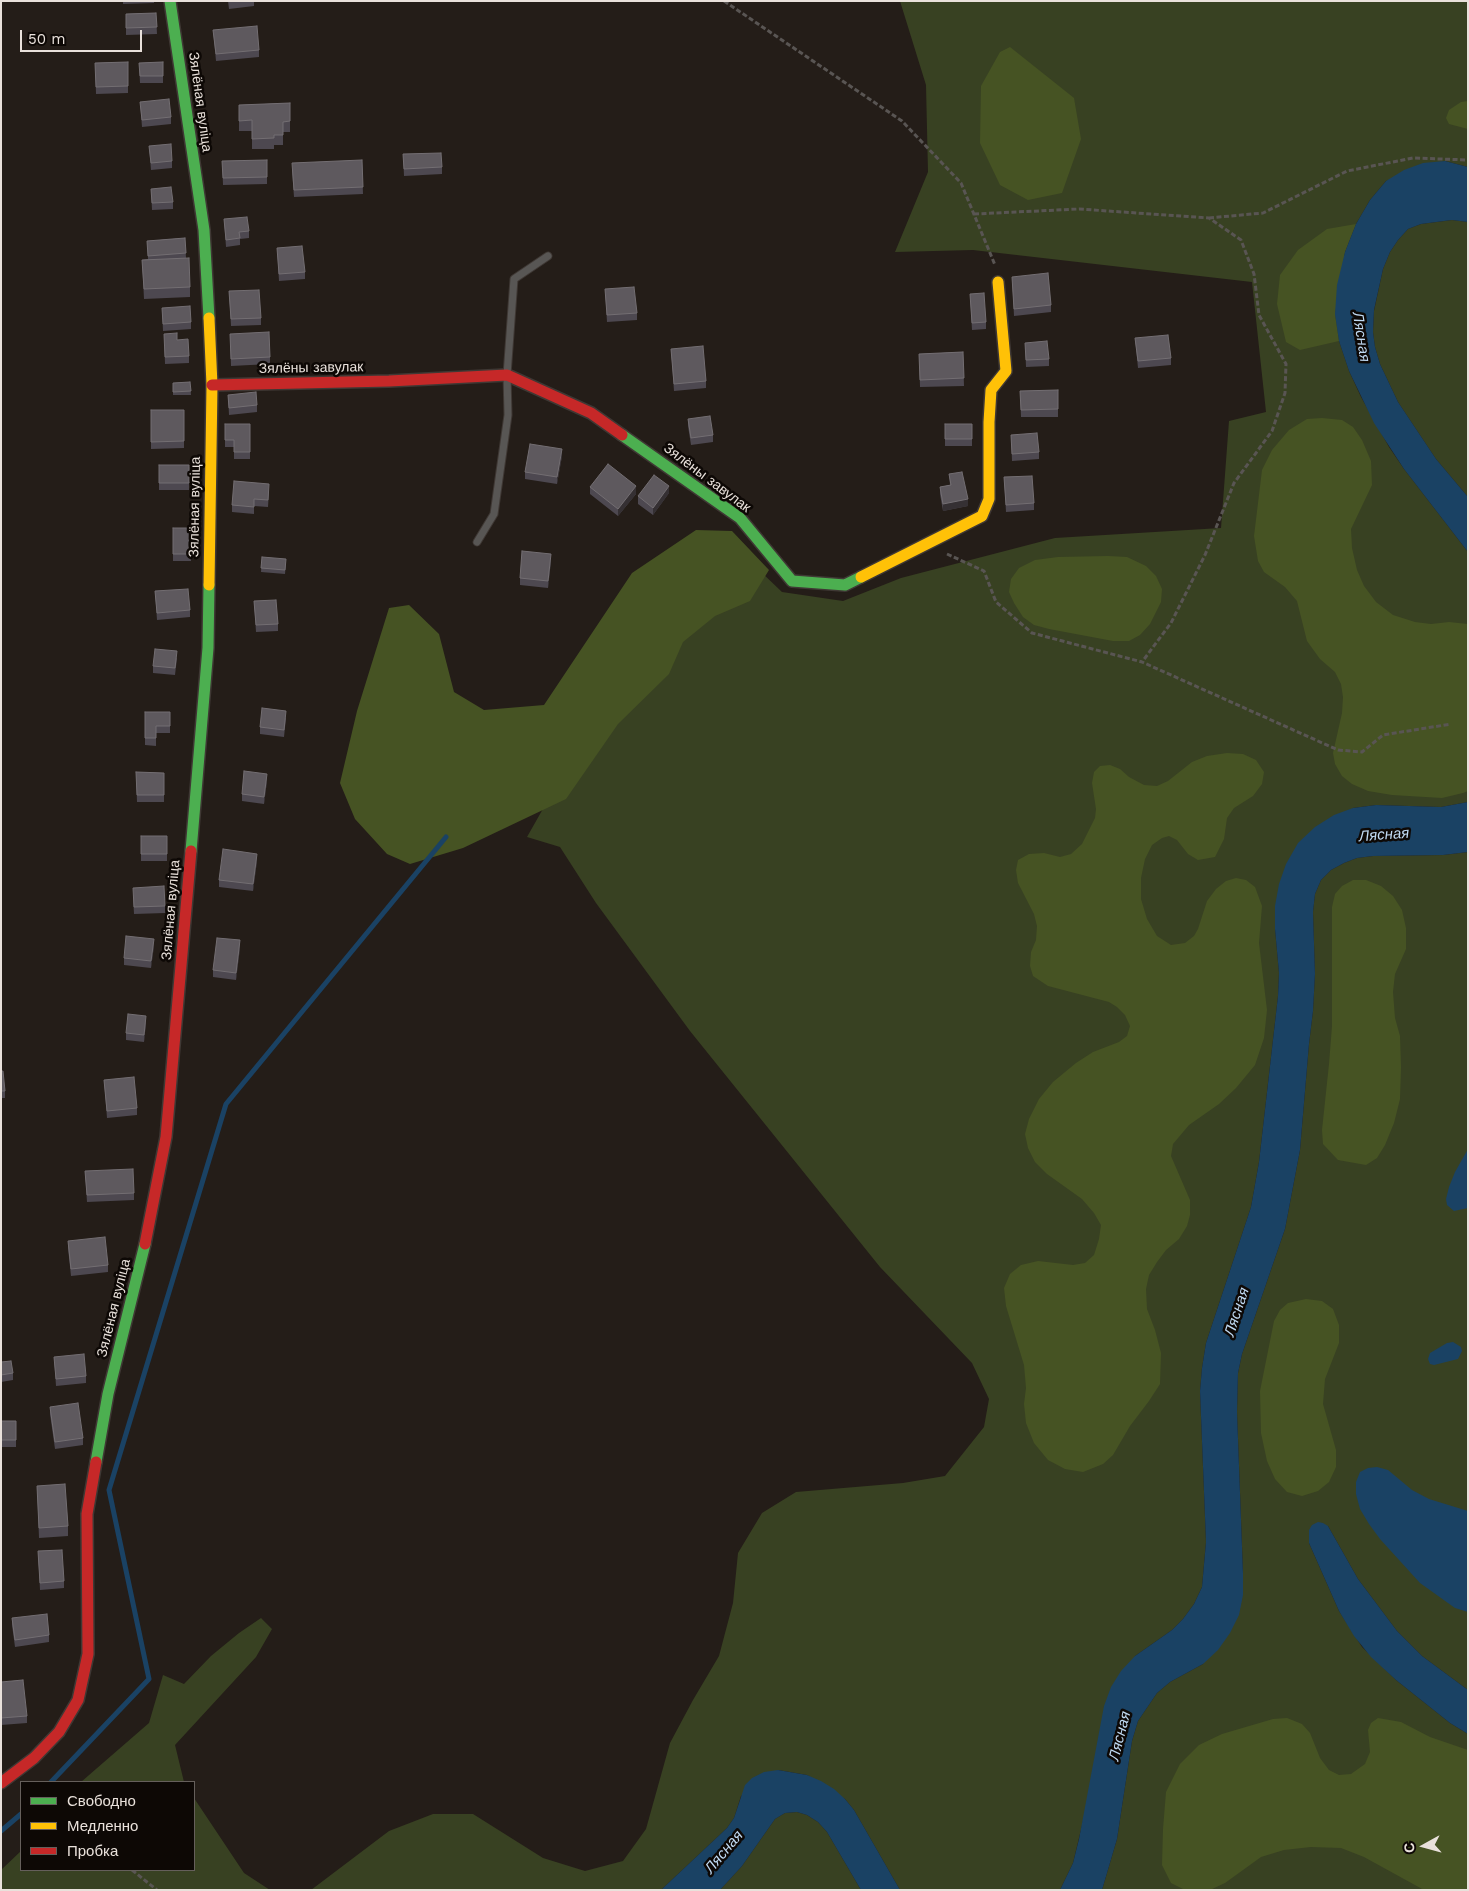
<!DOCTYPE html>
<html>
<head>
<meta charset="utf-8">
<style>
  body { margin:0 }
  #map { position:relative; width:1469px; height:1891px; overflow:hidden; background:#241d18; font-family:"Work Sans",sans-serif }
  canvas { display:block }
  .frame { position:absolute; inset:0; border:2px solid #e9e1db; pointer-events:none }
  .legend { position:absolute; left:20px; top:1781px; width:175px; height:90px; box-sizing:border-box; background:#0d0805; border:1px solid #655f5b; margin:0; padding:6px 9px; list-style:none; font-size:15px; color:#e9e1db }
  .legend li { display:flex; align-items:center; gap:10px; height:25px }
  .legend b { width:25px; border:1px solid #655f5b }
  .north { position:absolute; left:1399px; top:1821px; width:50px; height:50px; -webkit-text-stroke:4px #0d0805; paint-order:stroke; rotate:263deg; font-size:14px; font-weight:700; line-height:20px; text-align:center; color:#e9e1db }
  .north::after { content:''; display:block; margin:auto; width:18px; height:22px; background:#e9e1db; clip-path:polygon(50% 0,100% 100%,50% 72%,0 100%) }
  .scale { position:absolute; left:20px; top:30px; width:122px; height:22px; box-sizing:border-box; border:2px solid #e9e1db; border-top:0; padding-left:6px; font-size:15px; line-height:18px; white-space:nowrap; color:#e9e1db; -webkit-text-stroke:4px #0d0805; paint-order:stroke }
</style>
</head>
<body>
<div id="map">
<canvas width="1469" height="1891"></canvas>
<div class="frame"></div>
<ul class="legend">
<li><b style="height:6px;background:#4caf50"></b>Свободно</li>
<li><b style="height:6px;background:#ffc107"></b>Медленно</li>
<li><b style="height:6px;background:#c62828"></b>Пробка</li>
</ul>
<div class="north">С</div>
<div class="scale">50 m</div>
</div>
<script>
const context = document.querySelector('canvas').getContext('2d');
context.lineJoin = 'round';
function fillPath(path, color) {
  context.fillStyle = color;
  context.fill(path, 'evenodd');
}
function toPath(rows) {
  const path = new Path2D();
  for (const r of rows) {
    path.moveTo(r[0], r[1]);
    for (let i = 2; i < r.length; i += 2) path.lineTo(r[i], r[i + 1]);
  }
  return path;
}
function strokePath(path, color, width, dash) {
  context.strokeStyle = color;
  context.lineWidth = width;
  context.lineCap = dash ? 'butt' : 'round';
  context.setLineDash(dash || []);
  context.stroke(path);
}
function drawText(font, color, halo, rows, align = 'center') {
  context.font = font + ' "Work Sans",sans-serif';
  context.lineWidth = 5;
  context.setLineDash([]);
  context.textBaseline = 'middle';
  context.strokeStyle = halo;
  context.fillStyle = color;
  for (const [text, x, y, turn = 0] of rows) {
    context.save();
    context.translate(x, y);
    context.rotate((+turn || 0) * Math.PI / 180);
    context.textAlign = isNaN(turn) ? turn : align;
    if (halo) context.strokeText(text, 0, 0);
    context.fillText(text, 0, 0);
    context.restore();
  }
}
fillPath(toPath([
  [900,1,1468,1,1468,167,1445,161,1386,181,1370,200,1356,224,1345,252,1337,285,1339,341,1349,371,1361,397,1389,447,1404,469,1468,552,1468,802,1441,807,1376,805,1353,808,1275,929,1279,973,1278,996,1259,1162,1251,1207,1206,1343,1202,1368,1200,1391,1206,1542,1202,1587,1194,1604,1183,1619,1172,1630,1135,1656,1085,1813,1073,1863,1060,1890,900,1890,854,1810,845,1799,807,1775,778,1770,741,1796,734,1818,727,1828,661,1890,311,1890,389,1831,433,1814,473,1814,543,1858,585,1871,623,1861,646,1829,670,1743,693,1700,719,1656,733,1603,738,1553,762,1513,796,1492,903,1483,945,1476,984,1427,989,1399,972,1363,880,1267,690,1031,596,903,560,847,527,837,612,687,735,547,782,592,843,601,901,578,1055,538,1221,528,1229,421,1266,412,1252,282,973,250,895,252,928,172,926,85],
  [1452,220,1468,222,1468,497,1436,459,1398,402,1380,364,1375,347,1373,332,1374,311,1383,269,1390,252,1398,240,1408,229,1421,224],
  [1468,852,1468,1690,1422,1656,1397,1631,1358,1579,1328,1526,1309,1543,1339,1611,1362,1647,1396,1680,1450,1723,1468,1734,1468,1890,1102,1890,1117,1839,1132,1741,1138,1721,1157,1693,1170,1682,1203,1664,1243,1573,1237,1412,1238,1373,1242,1354,1285,1229,1300,1150,1309,1044,1313,1011,1315,974,1313,912,1315,894,1321,880,1331,870,1344,863,1357,858,1373,856,1443,855],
  [261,1618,272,1629,256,1657,175,1745,184,1782,81,1782,149,1723,163,1675,184,1684,211,1656,239,1633],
  [194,1798,244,1873,270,1890,1,1890,1,1870,21,1851,21,1870,194,1870],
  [797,1812,807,1815,818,1822,827,1832,861,1890,720,1890,742,1866,775,1819,785,1813]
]), '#384122');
fillPath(toPath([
  [1010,47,1074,98,1081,139,1062,193,1028,200,1000,185,980,143,981,86,1000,52],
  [1468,101,1468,129,1449,124,1446,118,1449,110,1461,102],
  [1356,224,1345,252,1335,314,1339,341,1300,350,1286,342,1277,304,1280,275,1298,250,1327,229],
  [1322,418,1342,420,1353,427,1362,440,1371,461,1372,485,1351,529,1352,548,1357,570,1364,586,1376,602,1393,615,1415,622,1431,624,1449,622,1468,624,1468,791,1463,793,1442,798,1392,795,1368,791,1352,784,1342,776,1335,764,1333,753,1342,713,1343,697,1341,684,1335,672,1320,659,1307,641,1297,601,1285,587,1264,572,1258,561,1254,536,1262,470,1272,450,1289,430,1307,419],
  [696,530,732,531,769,570,750,601,715,616,683,642,669,674,618,724,566,799,463,848,410,864,387,854,355,819,340,783,357,711,389,608,409,605,439,634,454,692,484,710,544,705,632,573],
  [1108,556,1127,557,1146,566,1156,576,1162,589,1161,602,1150,624,1140,635,1129,641,1113,641,1049,629,1034,625,1023,617,1014,603,1009,592,1011,579,1019,568,1035,560,1058,557],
  [1227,753,1243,754,1256,760,1264,772,1262,784,1253,796,1234,808,1227,818,1224,839,1215,857,1198,860,1188,854,1177,840,1169,836,1162,838,1152,845,1145,859,1141,878,1141,899,1147,919,1157,936,1171,945,1185,943,1194,936,1198,929,1207,901,1216,889,1226,881,1236,878,1246,880,1255,887,1262,906,1259,943,1267,1010,1264,1038,1255,1065,1236,1088,1219,1104,1189,1125,1173,1144,1171,1156,1190,1200,1190,1215,1187,1226,1179,1239,1166,1250,1157,1262,1149,1275,1146,1289,1147,1309,1155,1330,1161,1353,1160,1384,1149,1401,1130,1426,1113,1455,1103,1464,1083,1472,1065,1469,1048,1460,1034,1443,1026,1423,1024,1404,1026,1388,1024,1365,1006,1306,1004,1288,1010,1274,1021,1265,1038,1261,1073,1265,1085,1263,1094,1255,1099,1239,1101,1225,1094,1213,1082,1199,1047,1174,1035,1162,1028,1148,1025,1134,1029,1119,1039,1099,1053,1082,1076,1063,1093,1052,1119,1042,1127,1036,1130,1026,1125,1015,1117,1007,1109,1002,1048,986,1033,976,1030,966,1031,952,1036,940,1037,926,1034,914,1018,883,1016,870,1018,860,1029,854,1044,853,1060,857,1071,854,1082,844,1095,818,1096,809,1092,783,1094,772,1100,766,1110,765,1120,769,1129,777,1144,785,1157,786,1168,781,1192,762,1207,756],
  [1353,880,1366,880,1381,886,1393,896,1402,910,1406,928,1406,949,1395,974,1393,992,1395,1018,1400,1036,1401,1067,1400,1099,1394,1123,1385,1145,1377,1158,1366,1165,1338,1160,1323,1144,1322,1130,1329,1064,1332,1026,1332,907,1335,894,1342,886],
  [1306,1299,1322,1301,1333,1309,1339,1325,1339,1343,1325,1379,1323,1404,1336,1450,1336,1467,1329,1482,1318,1491,1302,1496,1287,1492,1275,1479,1267,1461,1261,1433,1260,1391,1274,1321,1280,1310,1288,1303],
  [1287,1718,1302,1724,1310,1733,1320,1758,1329,1770,1339,1775,1351,1774,1365,1764,1370,1752,1368,1730,1371,1723,1378,1718,1401,1722,1430,1737,1468,1750,1468,1890,1424,1890,1364,1857,1341,1848,1311,1847,1284,1850,1261,1857,1225,1883,1210,1890,1185,1890,1171,1883,1162,1865,1163,1829,1166,1792,1180,1764,1199,1745,1222,1734,1273,1719]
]), '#465323');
fillPath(toPath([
  [1445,161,1468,167,1468,222,1452,220,1421,224,1408,229,1398,240,1390,252,1383,269,1374,310,1373,332,1375,347,1380,364,1398,402,1436,459,1468,497,1468,552,1404,469,1374,423,1349,371,1339,341,1335,314,1337,285,1345,252,1356,224,1370,200,1386,181,1404,170,1423,163],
  [1468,802,1468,852,1443,855,1373,856,1357,858,1344,863,1331,870,1321,880,1315,894,1313,912,1315,974,1313,1011,1309,1044,1300,1150,1285,1229,1242,1354,1238,1373,1237,1412,1243,1573,1243,1595,1239,1615,1230,1633,1218,1650,1203,1664,1170,1682,1157,1693,1138,1721,1132,1741,1117,1839,1102,1890,1060,1890,1073,1863,1079,1839,1104,1706,1111,1687,1121,1671,1135,1656,1172,1630,1183,1619,1194,1604,1202,1587,1206,1542,1200,1391,1202,1368,1206,1343,1251,1207,1259,1162,1278,996,1279,973,1275,929,1275,906,1279,884,1286,864,1298,843,1315,827,1334,815,1353,808,1376,805,1441,807],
  [1468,1149,1468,1208,1454,1211,1447,1205,1446,1199,1449,1187,1455,1172],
  [1453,1342,1461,1347,1462,1351,1458,1359,1434,1365,1430,1364,1428,1359,1430,1353,1447,1343],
  [1377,1467,1388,1470,1412,1490,1429,1499,1468,1511,1468,1612,1455,1608,1420,1583,1380,1539,1369,1524,1360,1509,1356,1494,1356,1482,1360,1472,1368,1468],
  [1318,1522,1323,1523,1328,1526,1358,1579,1397,1631,1422,1656,1468,1690,1468,1734,1450,1723,1396,1680,1371,1657,1354,1636,1339,1611,1309,1543,1309,1530,1312,1525],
  [778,1770,807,1775,821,1781,834,1789,845,1799,854,1810,900,1890,861,1890,827,1832,818,1822,807,1815,797,1812,785,1813,775,1819,742,1866,720,1890,661,1890,727,1828,734,1818,745,1785,752,1778,764,1772]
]), '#1a4264');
strokePath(toPath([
  [51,1782,149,1679,109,1490,226,1104,446,837],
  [1,1831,21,1814]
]), '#1a4264', 5);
const lane = toPath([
  [477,542,494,514,508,415,507,375,514,279,548,256]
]);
const fast = toPath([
  [170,1,204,230,209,318],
  [622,435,740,518,792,581,845,585,861,577],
  [191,851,208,648,209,585],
  [96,1462,108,1394,145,1244]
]);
const slow = toPath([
  [209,318,212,385,209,585],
  [861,577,982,516,989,499,989,422,991,390,1006,371,998,282]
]);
const jam = toPath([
  [212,385,389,381,507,375,591,413,622,435],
  [145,1244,166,1137,191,851],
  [1,1783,34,1758,59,1732,78,1700,88,1654,87,1514,96,1462]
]);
strokePath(lane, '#3f3834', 9);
strokePath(fast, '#3f3834', 14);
strokePath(slow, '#3f3834', 14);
strokePath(jam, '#3f3834', 14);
strokePath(toPath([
  [724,1,902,121,961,183,995,265],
  [974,214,1079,209,1209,218,1241,240,1254,274,1259,315,1286,364,1285,393,1272,431,1234,483,1205,555,1171,623,1142,662],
  [1209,218,1263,213,1347,171,1413,158,1468,160],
  [947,554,984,571,996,602,1032,633,1142,662,1338,750,1362,752,1383,735,1451,724],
  [132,1870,157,1890]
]), '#595553', 3, [5, 2.5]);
strokePath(lane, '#585654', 7);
strokePath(fast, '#4caf50', 11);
strokePath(slow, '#ffc107', 11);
strokePath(jam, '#c62828', 11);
fillPath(toPath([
  [123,1,154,1,154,3,123,4],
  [228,1,254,1,254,6,229,9],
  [156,13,157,34,126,35,126,14],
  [213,30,259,50,259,57,216,61],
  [128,62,128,93,96,94,95,63],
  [163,62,163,83,140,83,139,63],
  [140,102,171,117,171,124,142,127],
  [290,103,290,132,283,132,283,145,274,145,274,149,252,149,252,131,239,131,239,105],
  [149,146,172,161,172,168,151,170],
  [403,154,442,167,442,174,404,176],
  [267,160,267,184,223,185,222,161],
  [362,160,363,194,294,197,292,170],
  [151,189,173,202,173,209,152,210],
  [224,219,249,231,249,238,240,239,240,245,226,247],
  [185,238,186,258,190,287,190,297,144,299,142,260,148,259,147,241],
  [277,248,305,272,305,279,279,281],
  [1012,277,1051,305,1051,312,1014,316],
  [605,289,637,313,637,320,607,322],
  [229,291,261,318,261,325,231,326],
  [970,294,986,322,986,329,972,330],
  [162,308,191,322,191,329,163,331],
  [164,334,177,340,189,356,189,363,165,364],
  [230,334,270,357,270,364,231,366],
  [1135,338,1171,358,1171,365,1138,368],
  [1025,343,1049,359,1049,366,1026,367],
  [671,349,706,381,706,388,674,391],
  [963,352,964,386,920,387,919,354],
  [190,382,191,395,173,395,173,383],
  [1058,390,1058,417,1021,417,1020,391],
  [228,395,257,405,257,412,229,415],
  [151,410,184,410,184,448,151,449],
  [688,419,713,435,713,442,691,445,688,426],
  [225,424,250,424,250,459,234,459,234,447,225,447],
  [945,424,972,424,972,446,945,446],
  [1011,435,1039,452,1039,459,1012,461],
  [562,456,557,484,525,479,525,472],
  [159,465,189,465,189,490,159,490],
  [949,474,968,506,943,511,940,494,940,487,950,485],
  [1004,477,1034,503,1034,510,1006,512],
  [590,487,636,494,618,516,590,494],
  [269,491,268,507,254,506,254,514,232,512,232,505],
  [669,493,653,515,638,504,638,496],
  [173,528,191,528,191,561,173,561],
  [262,557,286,562,285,574,261,572],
  [551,561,548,588,520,585,520,578],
  [155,591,190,610,190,617,157,620],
  [254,601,278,624,278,631,256,632],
  [177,658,175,675,153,673,153,666],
  [145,712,170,712,170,733,156,733,156,746,145,745],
  [286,718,284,737,260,734,260,727],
  [136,772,164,773,164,802,137,802],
  [267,781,264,804,242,801,242,794],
  [141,836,167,836,167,861,141,861],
  [257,861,253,891,219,887,219,880],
  [133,895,165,906,165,913,134,914],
  [154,946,151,968,124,965,124,958],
  [240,948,236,980,213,977,213,970],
  [146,1023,144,1042,126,1040,126,1033],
  [1,1071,5,1091,5,1098,1,1098],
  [104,1080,137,1108,137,1115,107,1118],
  [85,1171,134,1193,134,1200,87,1202],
  [68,1241,108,1265,108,1272,71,1276,68,1248],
  [54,1357,86,1376,86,1383,56,1386],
  [1,1362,13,1373,13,1380,1,1382],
  [50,1407,83,1438,83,1445,55,1449,50,1414],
  [1,1421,16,1421,16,1447,1,1447],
  [37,1486,68,1526,68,1536,39,1538],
  [38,1551,64,1581,64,1588,40,1590],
  [12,1618,49,1635,49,1642,15,1647,12,1625],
  [1,1682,27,1716,27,1723,1,1725]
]), '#4d4850');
fillPath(toPath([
  [562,449,562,456,557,484,557,477],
  [636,486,636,494,618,516,618,509],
  [669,486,669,493,653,515,653,508],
  [968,499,968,506,943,511,943,504],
  [551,554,551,561,548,588,548,581],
  [267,774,267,781,264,804,264,797],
  [257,854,257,861,253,891,253,884],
  [154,939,154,946,151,968,151,961],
  [240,940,240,948,236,980,236,973],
  [146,1016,146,1023,144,1042,144,1035]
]), '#353033');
const building = toPath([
  [156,13,157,27,126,28,126,14,156,13],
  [257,26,259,50,216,54,213,30,257,26],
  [128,62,128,86,96,87,95,63,128,62],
  [163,62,163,76,140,76,139,63,163,62],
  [169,99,171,117,142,120,140,102,169,99],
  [290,103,290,121,283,122,283,135,274,135,274,138,252,139,252,120,239,121,239,105,290,103],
  [171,144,172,161,151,163,149,146,171,144],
  [441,153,442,167,404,169,403,154,441,153],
  [267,160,267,177,223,178,222,161,267,160],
  [362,160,363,187,294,190,292,163,362,160],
  [171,187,173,202,152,203,151,189,171,187],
  [247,217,249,231,239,232,240,238,226,240,224,219,247,217],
  [185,238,186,253,148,256,147,241,185,238],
  [302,246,305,272,279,274,277,248,302,246],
  [189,258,190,287,144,289,142,260,189,258],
  [1048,273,1051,305,1014,309,1012,277,1048,273],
  [634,287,637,313,607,315,605,289,634,287],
  [259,290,261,318,231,319,229,291,259,290],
  [984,293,986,322,972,323,970,294,984,293],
  [190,306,191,322,163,324,162,308,190,306],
  [269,332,270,357,231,359,230,334,269,332],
  [177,333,177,340,188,339,189,356,165,357,164,334,177,333],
  [1168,335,1171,358,1138,361,1135,338,1168,335],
  [1047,341,1049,359,1026,360,1025,343,1047,341],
  [703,346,706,381,674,384,671,349,703,346],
  [963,352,964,378,920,380,919,354,963,352],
  [190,382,191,391,173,392,173,383,190,382],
  [1058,390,1058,409,1021,410,1020,391,1058,390],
  [256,392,257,405,229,408,228,395,256,392],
  [151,410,184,410,184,441,151,442,151,410],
  [710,416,713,435,691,438,688,419,710,416],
  [225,424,250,424,250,452,234,452,234,440,225,440,225,424],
  [945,424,972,424,972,439,945,439,945,424],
  [1037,433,1039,452,1012,454,1011,435,1037,433],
  [530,444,562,449,557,477,525,472,530,444],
  [608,464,636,486,618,509,590,487,608,464],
  [159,465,189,465,189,483,159,483,159,465],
  [962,472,968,499,943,504,940,487,951,485,949,474,962,472],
  [654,475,669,486,653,508,638,496,654,475],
  [1032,476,1034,503,1006,505,1004,477,1032,476],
  [234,481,269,484,268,500,254,499,254,507,232,505,234,481],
  [173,528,191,528,191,554,173,554,173,528],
  [522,551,551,554,548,581,520,578,522,551],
  [262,557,286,559,285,570,261,568,262,557],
  [188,589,190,610,157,613,155,591,188,589],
  [276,600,278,624,256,625,254,601,276,600],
  [155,649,177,651,175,668,153,666,155,649],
  [262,708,286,711,284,730,260,727,262,708],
  [145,712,170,712,170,726,156,726,156,738,145,738,145,712],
  [244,771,267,774,264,797,242,794,244,771],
  [136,772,164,773,164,795,137,795,136,772],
  [141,836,167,836,167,854,141,854,141,836],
  [223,849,257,854,253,884,219,880,223,849],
  [164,886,165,906,134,907,133,888,164,886],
  [126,936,154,939,151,961,124,958,126,936],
  [217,938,240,940,236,973,213,970,217,938],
  [128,1014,146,1016,144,1035,126,1033,128,1014],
  [1,1071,3,1071,5,1091,1,1091,1,1071],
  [134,1077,137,1108,107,1111,104,1080,134,1077],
  [133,1169,134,1193,87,1195,85,1171,133,1169],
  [105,1237,108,1265,71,1269,68,1241,105,1237],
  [84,1354,86,1376,56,1379,54,1357,84,1354],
  [11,1361,13,1373,1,1375,1,1362,11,1361],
  [78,1403,83,1438,55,1442,50,1407,78,1403],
  [1,1421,16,1421,16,1440,1,1440,1,1421],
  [65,1484,68,1526,39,1528,37,1486,65,1484],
  [62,1550,64,1581,40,1583,38,1551,62,1550],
  [47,1614,49,1635,15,1640,12,1618,47,1614],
  [23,1680,27,1716,1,1718,1,1682,23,1680]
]);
fillPath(building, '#5e595e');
strokePath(building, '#736e72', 1);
drawText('14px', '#e9e1db', '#0d0805', [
  ["Зялёная вуліца",200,102,82],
  ["Зялёны завулак",311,368,-1],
  ["Зялёны завулак",707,478,37],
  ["Зялёная вуліца",195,507,-89],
  ["Зялёная вуліца",171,910,-85],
  ["Зялёная вуліца",114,1308,-76]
]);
drawText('italic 15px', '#c0daf3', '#0d0805', [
  ["Лясная",1361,337,81],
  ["Лясная",1384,835,-4],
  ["Лясная",1237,1312,-72],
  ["Лясная",1120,1736,-76],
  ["Лясная",724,1852,-50]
]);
</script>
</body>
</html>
